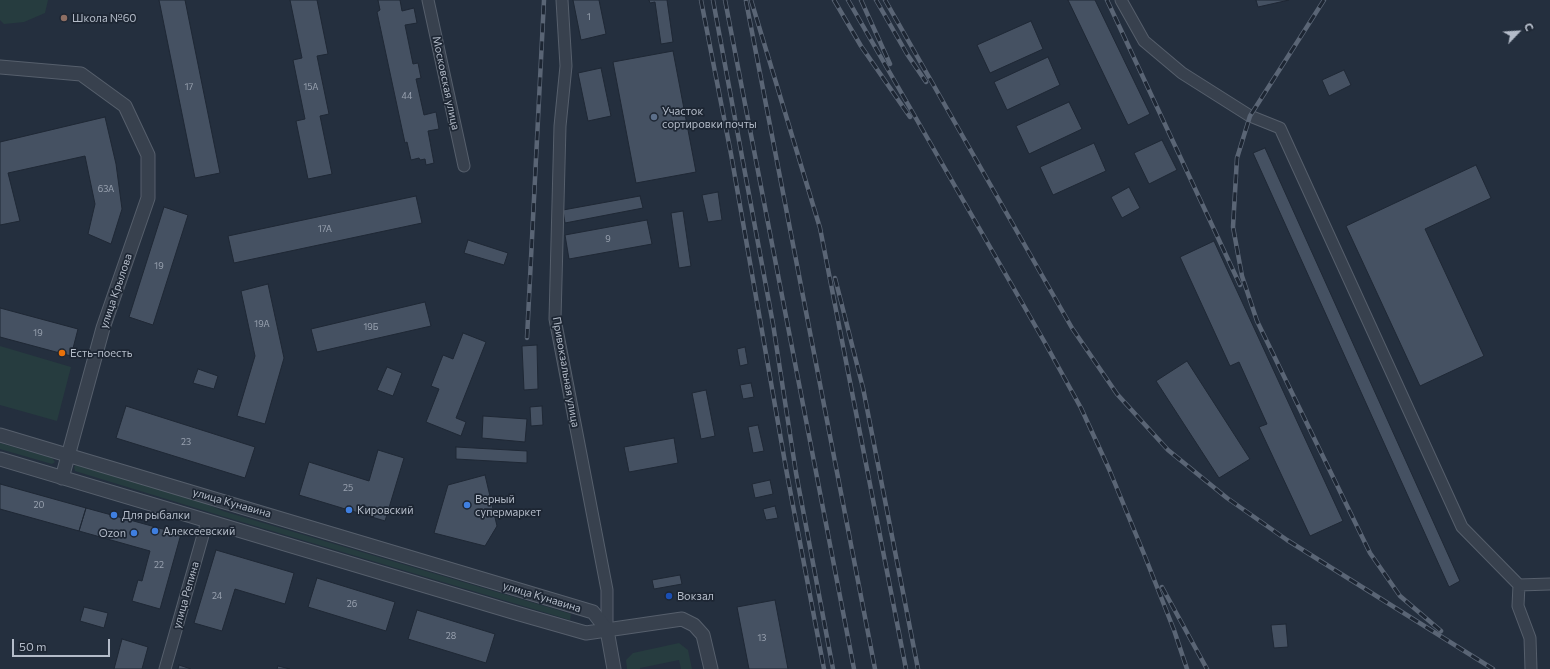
<!DOCTYPE html>
<html>
<head>
<meta charset="utf-8">
<style>
  body { margin:0 }
  #map { position:relative; width:1550px; height:669px; overflow:hidden; background:#242f3e; font-family:Commissioner,sans-serif }
  canvas { display:block }
  .north { position:absolute; left:1498px; top:12px; width:40px; height:40px; -webkit-text-stroke:3px #1d2633; paint-order:stroke; rotate:65deg; font-size:11px; font-weight:700; line-height:16px; text-align:center; color:#b4bcc9 }
  .north::after { content:''; display:block; margin:auto; width:14px; height:18px; background:#b4bcc9; clip-path:polygon(50% 0,100% 100%,50% 72%,0 100%) }
  .scale { position:absolute; left:12px; top:639px; width:98px; height:18px; box-sizing:border-box; border:2px solid #b4bcc9; border-top:0; padding-left:5px; font-size:12px; line-height:14px; white-space:nowrap; color:#b4bcc9; -webkit-text-stroke:3px #1d2633; paint-order:stroke }
</style>
</head>
<body>
<div id="map">
<canvas width="1550" height="669"></canvas>
<div class="north">С</div>
<div class="scale">50 m</div>
</div>
<script>
const context = document.querySelector('canvas').getContext('2d');
context.lineJoin = 'round';
function fillPath(path, color) {
  context.fillStyle = color;
  context.fill(path, 'evenodd');
}
function toPath(rows) {
  const path = new Path2D();
  for (const r of rows) {
    path.moveTo(r[0], r[1]);
    for (let i = 2; i < r.length; i += 2) path.lineTo(r[i], r[i + 1]);
  }
  return path;
}
function strokePath(path, color, width, dash) {
  context.strokeStyle = color;
  context.lineWidth = width;
  context.lineCap = dash ? 'butt' : 'round';
  context.setLineDash(dash || []);
  context.stroke(path);
}
function drawText(font, color, halo, rows, align = 'center') {
  context.font = font + ' Commissioner,sans-serif';
  context.lineWidth = 3.5;
  context.setLineDash([]);
  context.textBaseline = 'middle';
  context.strokeStyle = halo;
  context.fillStyle = color;
  for (const [text, x, y, turn = 0] of rows) {
    context.save();
    context.translate(x, y);
    context.rotate((+turn || 0) * Math.PI / 180);
    context.textAlign = isNaN(turn) ? turn : align;
    if (halo) context.strokeText(text, 0, 0);
    context.fillText(text, 0, 0);
    context.restore();
  }
}
fillPath(toPath([
  [0,0,48,0,45,13,24,22,4,24,0,20],
  [0,346,71,367,57,421,0,405],
  [0,443,52,458,55,462,52,464,0,449],
  [76,465,199,501,223,511,571,614,570,620,222,516,75,471,74,467],
  [679,643,688,650,692,669,681,669,679,660,640,668,640,669,627,669,626,660,633,653]
]), '#263c3f');
const building = toPath([
  [159,0,185,0,220,173,195,178,159,0],
  [290,0,317,0,328,54,317,56,329,114,320,116,332,174,308,179,296,121,305,119,293,60,302,58,290,0],
  [378,0,400,0,402,11,414,8,417,23,405,25,413,64,418,63,421,78,416,79,424,115,436,112,439,129,428,131,434,163,426,165,425,159,420,160,419,158,411,160,407,142,405,143,377,12,380,10,378,0],
  [573,0,599,0,606,34,581,40,573,0],
  [649,0,667,0,673,42,661,44,655,2,650,3,649,0],
  [1068,0,1095,0,1150,114,1128,125,1068,0],
  [1256,0,1289,0,1258,7,1256,0],
  [1031,21,1043,49,990,73,977,45,1031,21],
  [673,51,696,172,636,183,613,62,673,51],
  [1048,57,1060,85,1007,110,994,82,1048,57],
  [601,68,611,116,588,121,578,73,601,68],
  [1344,70,1351,85,1329,96,1322,80,1344,70],
  [1069,102,1082,129,1029,154,1016,126,1069,102],
  [105,117,116,164,122,209,111,244,88,234,95,204,85,156,8,173,20,221,0,225,0,142,105,117],
  [1162,140,1177,170,1149,184,1134,153,1162,140],
  [1094,143,1106,171,1053,195,1040,167,1094,143],
  [1265,148,1460,581,1449,587,1253,153,1265,148],
  [1476,165,1491,198,1425,229,1484,356,1420,386,1346,226,1476,165],
  [1129,187,1140,208,1122,218,1111,197,1129,187],
  [718,192,722,220,708,222,702,195,718,192],
  [416,196,422,223,234,263,228,236,416,196],
  [640,196,643,208,565,223,563,210,640,196],
  [164,207,188,215,153,325,129,317,164,207],
  [683,211,691,266,679,268,671,213,683,211],
  [647,220,652,244,569,259,565,235,647,220],
  [468,240,508,253,504,265,464,253,468,240],
  [1214,241,1343,521,1310,536,1259,427,1267,424,1239,362,1230,366,1180,257,1214,241],
  [268,284,284,358,265,424,237,416,255,356,241,291,268,284],
  [425,302,431,326,317,352,311,329,425,302],
  [0,308,78,329,71,356,0,337,0,308],
  [463,333,486,342,456,418,466,422,461,436,426,422,439,389,431,386,443,355,453,359,463,333],
  [537,345,538,389,524,390,522,346,537,345],
  [745,347,748,364,740,366,737,349,745,347],
  [1187,361,1250,459,1219,478,1156,381,1187,361],
  [387,367,402,373,393,396,377,390,387,367],
  [198,369,218,376,214,389,193,383,198,369],
  [751,383,754,397,743,399,740,385,751,383],
  [706,390,715,436,701,439,692,393,706,390],
  [126,406,255,447,245,478,116,438,126,406],
  [542,406,543,425,531,426,530,407,542,406],
  [483,416,527,419,525,442,482,438,483,416],
  [758,425,764,451,753,453,748,427,758,425],
  [674,438,678,463,629,472,624,447,674,438],
  [456,447,527,451,527,463,456,459,456,447],
  [378,450,404,458,385,521,299,495,309,462,369,481,378,450],
  [485,475,497,526,485,546,434,533,448,485,485,475],
  [770,480,773,494,755,498,752,484,770,480],
  [0,484,86,508,79,531,0,509,0,484],
  [775,506,778,518,766,520,763,509,775,506],
  [86,508,181,534,160,609,132,601,138,580,142,581,150,551,79,531,86,508],
  [216,550,294,573,285,604,235,589,222,631,194,623,216,550],
  [680,575,682,584,654,589,652,580,680,575],
  [317,578,395,602,386,631,308,607,317,578],
  [775,600,788,669,749,669,737,607,775,600],
  [84,607,108,613,104,628,80,621,84,607],
  [417,610,495,634,486,663,408,639,417,610],
  [1286,624,1288,647,1274,648,1271,625,1286,624],
  [122,639,148,647,142,669,114,669,122,639],
  [179,665,191,669,178,669,179,665],
  [278,666,290,669,277,669,278,666]
]);
fillPath(building, '#455162');
strokePath(building, '#1f2835', 1);
const minor = toPath([
  [428,0,464,166],
  [562,0,566,66,560,126,555,319,607,590,607,630],
  [1121,0,1144,41,1182,73,1250,116,1280,128,1462,527,1519,585,1550,584],
  [1519,585,1518,606,1530,638,1531,669],
  [165,669,207,521]
]);
const tertiary = toPath([
  [0,67,81,74,125,106,148,155,148,198,103,328,62,478],
  [0,435,593,612,607,630,614,669],
  [0,459,516,613,586,633,682,619,694,625,703,635,711,669]
]);
strokePath(minor, '#565f6c', 13);
strokePath(tertiary, '#565f6c', 15);
strokePath(minor, '#38414e', 11);
strokePath(tertiary, '#38414e', 13);
const rail = toPath([
  [701,0,731,154,787,474,824,669],
  [713,0,773,324,796,473,833,669],
  [725,0,854,669],
  [751,0,820,228,906,669],
  [834,0,861,46,910,117],
  [848,0,1044,341,1081,408,1109,469,1144,554,1174,630,1187,669],
  [861,0,890,64],
  [876,0,907,54,926,82],
  [885,0,1072,328,1117,394,1168,450,1227,498,1287,540,1493,669],
  [1107,0,1240,285],
  [1324,0,1250,116,1237,158,1233,227,1242,276,1257,321,1370,553,1400,596,1441,631],
  [746,1,875,669],
  [835,278,863,388,918,669],
  [527,338,544,0],
  [1162,587,1207,669]
]);
strokePath(rail, '#5a6575', 4.5);
strokePath(rail, '#1d2633', 3, [9]);
for (const [x, y, r, color] of [
  [64,18,4,"#8d6e63"],
  [654,117,4,"#5c6f8a"],
  [62,353,4,"#e8710a"],
  [467,505,4,"#3f7fe0"],
  [349,510,4,"#3f7fe0"],
  [114,515,4,"#3f7fe0"],
  [155,531,4,"#3f7fe0"],
  [134,533,4,"#3f7fe0"],
  [669,596,4,"#1a4fb4"]
]) {
  const dot = new Path2D();
  dot.arc(x, y, r, 0, 2 * Math.PI);
  context.fillStyle = color;
  context.fill(dot);
  strokePath(dot, '#1d2633', 1.5);
}
drawText('9px', '#98a1af', null, [
  ["1",589,17],
  ["17",189,87],
  ["15А",311,87],
  ["44",407,96],
  ["63А",106,189],
  ["17А",325,229],
  ["9",608,239],
  ["19",159,266],
  ["19А",262,324],
  ["19Б",371,327],
  ["19",38,333],
  ["23",186,442],
  ["25",348,488],
  ["20",39,505],
  ["22",159,565],
  ["24",217,596],
  ["26",352,604],
  ["28",451,636],
  ["13",762,638]
]);
drawText('11px', '#b4bcc9', '#1d2633', [
  ["Школа №60",72,18],
  ["Участок",662,111],
  ["сортировки почты",662,124],
  ["Есть-поесть",70,353],
  ["Верный",475,499],
  ["супермаркет",475,512],
  ["Кировский",357,510],
  ["Для рыбалки",122,515],
  ["Алексеевский",163,531],
  ["Ozon",126,533,"right"],
  ["Вокзал",677,596]
], 'left');
drawText('11px', '#b4bcc9', '#1d2633', [
  ["Московская улица",446,83,78],
  ["улица Крылова",116,291,-71],
  ["Привокзальная улица",566,372,80],
  ["улица Кунавина",232,503,16],
  ["улица Репина",186,595,-74],
  ["улица Кунавина",542,597,17]
]);
</script>
</body>
</html>
